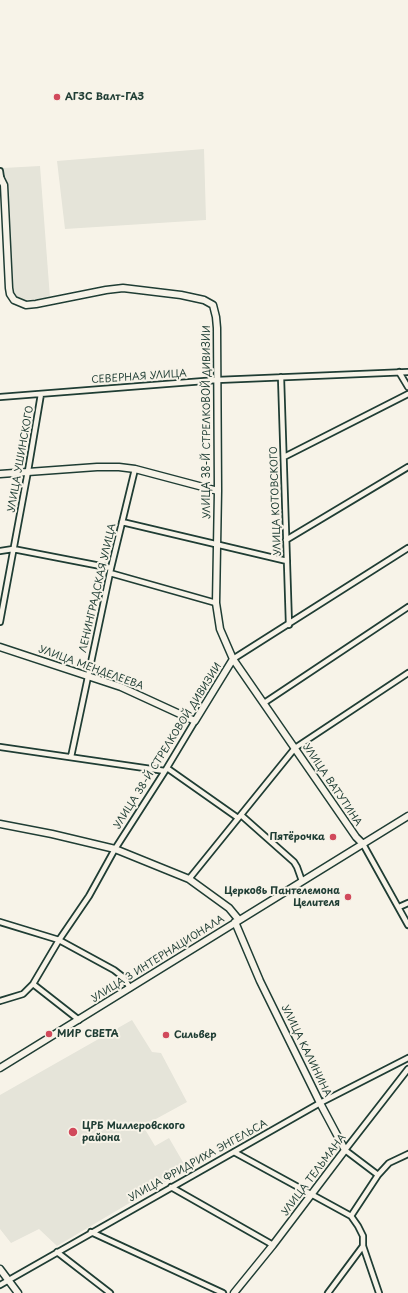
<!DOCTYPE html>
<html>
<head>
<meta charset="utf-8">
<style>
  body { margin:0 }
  canvas { display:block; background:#f7f3e8 }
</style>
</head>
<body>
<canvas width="408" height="1293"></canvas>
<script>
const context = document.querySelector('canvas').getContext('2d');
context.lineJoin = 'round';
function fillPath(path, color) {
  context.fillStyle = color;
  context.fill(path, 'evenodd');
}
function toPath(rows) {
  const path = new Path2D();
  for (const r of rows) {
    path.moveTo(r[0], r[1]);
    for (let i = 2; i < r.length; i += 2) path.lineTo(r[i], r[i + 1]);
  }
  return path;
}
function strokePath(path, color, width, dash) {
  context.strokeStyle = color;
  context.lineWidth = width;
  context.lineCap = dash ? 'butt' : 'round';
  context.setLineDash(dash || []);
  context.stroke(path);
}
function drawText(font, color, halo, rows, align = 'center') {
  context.font = font + ' "Playpen Sans",sans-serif';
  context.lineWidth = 4;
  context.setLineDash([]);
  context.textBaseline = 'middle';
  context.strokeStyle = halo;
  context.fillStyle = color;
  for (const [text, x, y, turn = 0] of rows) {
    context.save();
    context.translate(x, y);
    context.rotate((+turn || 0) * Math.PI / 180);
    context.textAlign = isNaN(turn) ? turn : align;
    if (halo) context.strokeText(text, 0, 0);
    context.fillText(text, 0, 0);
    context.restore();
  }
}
fillPath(toPath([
  [204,149,206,220,65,229,57,161],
  [40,166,50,298,25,300,19,298,15,295,12,290,6,185,3,168],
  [132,1020,152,1052,161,1053,187,1102,143,1126,155,1146,169,1138,187,1169,57,1246,39,1229,11,1243,0,1229,0,1095]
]), '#e5e4d9');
const street = toPath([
  [0,171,1,178],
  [399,372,408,387],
  [281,377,289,625],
  [0,397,217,380,408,372],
  [284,457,408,394],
  [122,522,287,561],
  [286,540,408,467],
  [0,551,13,549,111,568],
  [110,573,216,603],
  [0,622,28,471,41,394],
  [233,659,408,548],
  [264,703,408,607],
  [0,747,165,771],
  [71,757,111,568,135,469],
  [167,768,238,818],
  [241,815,294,862,297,867,302,881],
  [363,844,408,925],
  [189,879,295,748,408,673],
  [399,907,408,903],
  [0,922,59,940,114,970,123,977,130,988],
  [33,984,79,1020],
  [0,1001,23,994,33,984,59,940,89,896,115,849,165,771,195,721],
  [234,1152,351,1216,358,1226,363,1236,363,1246,379,1293],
  [378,1175,345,1150,408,1069],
  [171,1187,273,1245],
  [351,1216,378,1175,389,1163,408,1154],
  [91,1232,223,1293],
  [57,1252,110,1293],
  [0,1285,320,1103,408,1058],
  [328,1293,363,1246]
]);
const secondary = toPath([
  [0,177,4,185,9,288,10,294,14,300,26,305,36,304,106,290,123,288,181,295,204,300,213,305,216,317,217,328,218,491,216,603,220,629,233,659,356,837,363,844],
  [0,474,97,467,119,467,135,469,218,491],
  [0,647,121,687,195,721,233,659],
  [0,824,52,834,115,849,189,879,229,908,239,920],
  [0,1068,408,816],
  [0,1269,18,1293],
  [234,1293,273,1245,345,1150,320,1103,260,981,235,922]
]);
strokePath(street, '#1f3d34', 8);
strokePath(secondary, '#1f3d34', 9);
strokePath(street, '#f7f3e8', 4.5);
strokePath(secondary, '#f7f3e8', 6);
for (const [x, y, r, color] of [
  [57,97,4,"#d1495b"],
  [333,837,4,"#d1495b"],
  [348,897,4,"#d1495b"],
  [49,1034,4,"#d1495b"],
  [166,1035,4,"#d1495b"],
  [73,1132,5,"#d1495b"]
]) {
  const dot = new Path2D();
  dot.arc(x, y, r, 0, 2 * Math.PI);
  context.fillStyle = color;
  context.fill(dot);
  strokePath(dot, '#f7f3e8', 1.5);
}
drawText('bold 10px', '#1f3d34', '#f7f3e8', [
  ["АГЗС Валт-ГАЗ",65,97],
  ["Пятёрочка",325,837,"right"],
  ["Церковь Пантелемона",340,891,"right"],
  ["Целителя",340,903,"right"],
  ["МИР СВЕТА",57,1034],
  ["Сильвер",174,1035],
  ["ЦРБ Миллеровского",82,1126],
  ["района",82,1138]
], 'left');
drawText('10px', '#1f3d34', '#f7f3e8', [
  ["СЕВЕРНАЯ УЛИЦА",139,377,-4],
  ["УЛИЦА 38-Й СТРЕЛКОВОЙ ДИВИЗИИ",207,422,-90],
  ["УЛИЦА УШИНСКОГО",21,459,-80],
  ["УЛИЦА КОТОВСКОГО",276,501,-92],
  ["ЛЕНИНГРАДСКАЯ УЛИЦА",98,588,-77],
  ["УЛИЦА МЕНДЕЛЕЕВА",91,668,20],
  ["УЛИЦА 38-Й СТРЕЛКОВОЙ ДИВИЗИИ",168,746,-58],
  ["УЛИЦА ВАТУТИНА",332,785,56],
  ["УЛИЦА 3 ИНТЕРНАЦИОНАЛА",158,959,-32],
  ["УЛИЦА КАЛИНИНА",306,1051,64],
  ["УЛИЦА ФРИДРИХА ЭНГЕЛЬСА",198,1161,-29],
  ["УЛИЦА ТЕЛЬМАНА",314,1175,-53]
]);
</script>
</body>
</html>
